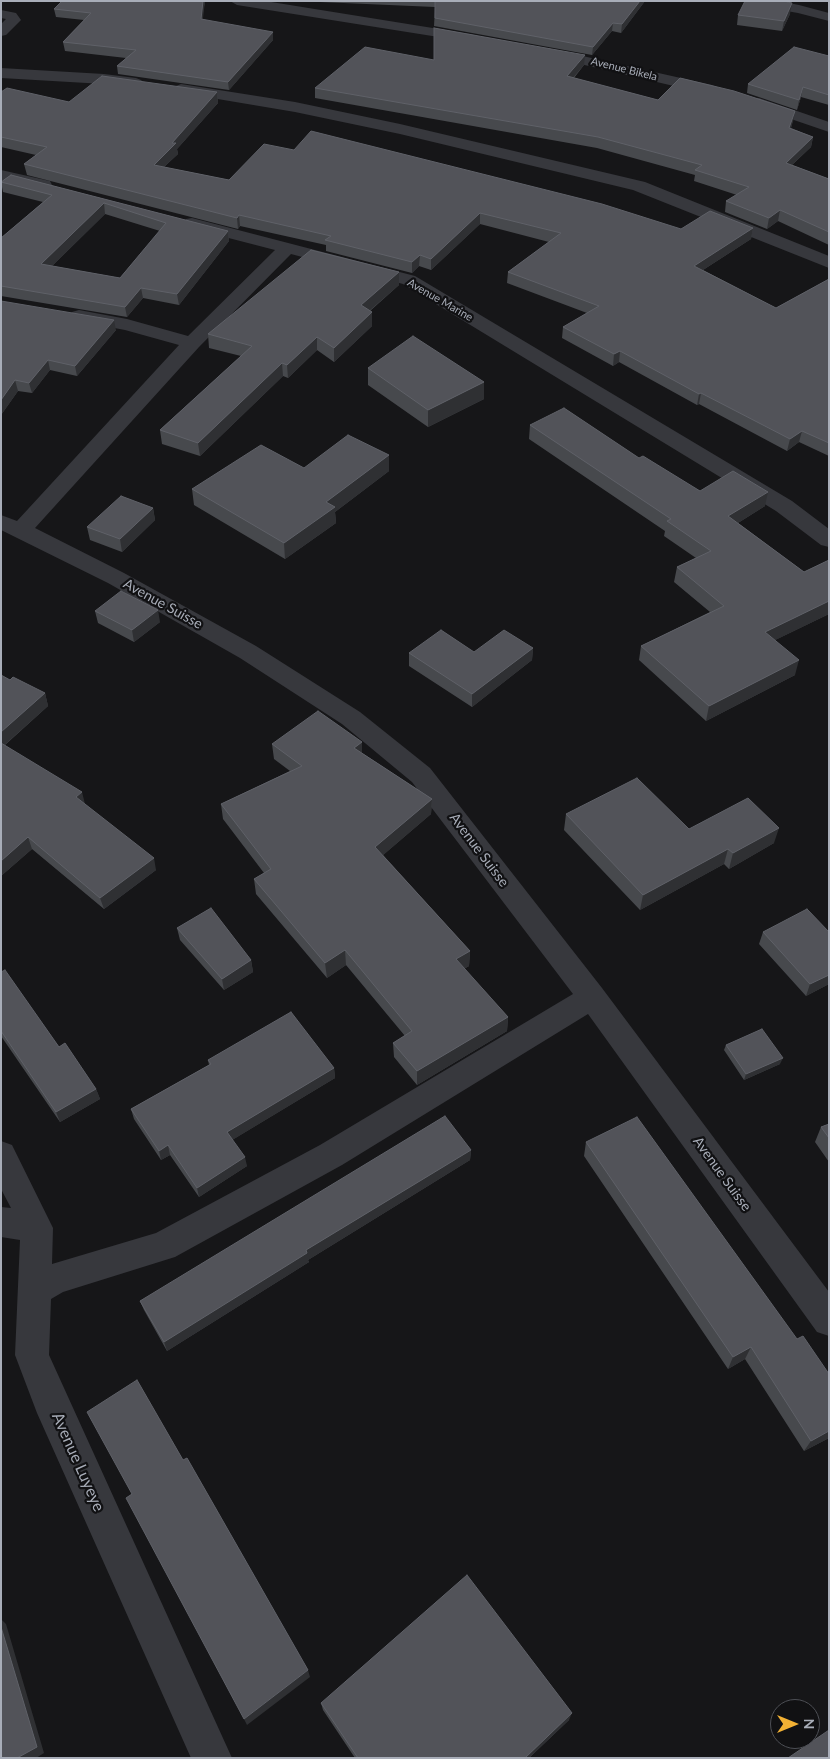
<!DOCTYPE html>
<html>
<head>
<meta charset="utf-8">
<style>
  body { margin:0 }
  #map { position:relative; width:830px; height:1759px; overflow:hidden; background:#161618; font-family:Lato,sans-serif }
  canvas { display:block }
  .frame { position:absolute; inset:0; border:2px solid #a8adb8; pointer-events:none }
  .north { position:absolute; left:770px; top:1699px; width:50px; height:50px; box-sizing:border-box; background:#111113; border:1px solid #4d4f55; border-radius:50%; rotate:90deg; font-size:14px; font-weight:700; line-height:20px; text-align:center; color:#a8adb8 }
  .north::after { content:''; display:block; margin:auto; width:18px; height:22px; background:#f2b134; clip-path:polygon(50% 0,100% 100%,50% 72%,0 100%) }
</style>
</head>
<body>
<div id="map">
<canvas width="830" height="1759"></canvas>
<div class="frame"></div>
<div class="north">N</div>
</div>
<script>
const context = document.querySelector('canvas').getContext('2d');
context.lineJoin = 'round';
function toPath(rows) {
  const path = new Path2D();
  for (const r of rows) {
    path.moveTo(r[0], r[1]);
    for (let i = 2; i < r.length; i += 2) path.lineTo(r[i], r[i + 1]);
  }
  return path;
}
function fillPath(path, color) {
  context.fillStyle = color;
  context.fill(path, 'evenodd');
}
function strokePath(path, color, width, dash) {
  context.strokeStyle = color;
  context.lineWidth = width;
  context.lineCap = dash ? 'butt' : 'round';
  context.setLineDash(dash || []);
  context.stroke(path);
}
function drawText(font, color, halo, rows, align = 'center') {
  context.font = font + ' Lato,sans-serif';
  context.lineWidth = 4.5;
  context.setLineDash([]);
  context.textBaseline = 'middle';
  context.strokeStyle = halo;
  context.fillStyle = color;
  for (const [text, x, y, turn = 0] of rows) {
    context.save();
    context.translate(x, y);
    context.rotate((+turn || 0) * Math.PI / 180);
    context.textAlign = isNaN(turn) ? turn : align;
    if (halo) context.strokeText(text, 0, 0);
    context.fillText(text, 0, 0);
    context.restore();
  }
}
fillPath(toPath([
  [230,1,265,1,470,34,475,35,477,38,475,41,470,42,237,5,230,1],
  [745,1,778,1,799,5,829,13,829,21,798,13,752,5,745,1],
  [1,10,16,13,21,20,6,35,1,36,1,24,6,19,1,18,1,10],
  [547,48,712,85,717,87,720,90,717,93,712,95,542,55,540,52,542,49,547,48],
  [1,68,104,74,136,78,141,80,144,83,141,86,136,88,104,84,1,78,1,68],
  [181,84,295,102,400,124,645,182,829,256,829,268,633,190,400,134,295,112,176,92,173,89,176,86,181,84],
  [759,98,829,122,829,132,753,106,751,103,753,100,759,98],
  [1,170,50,181,52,185,50,189,44,190,1,180,1,170],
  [192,218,415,276,792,501,829,529,829,547,821,545,776,511,403,284,291,254,199,347,35,528,124,573,256,646,360,712,430,768,602,988,829,1292,829,1336,817,1332,588,1014,342,1165,175,1257,63,1292,51,1299,49,1355,232,1758,191,1758,37,1413,15,1355,20,1240,1,1237,1,1207,11,1208,1,1189,1,1141,12,1145,53,1228,52,1264,156,1233,320,1145,573,994,412,782,342,724,240,658,108,583,1,530,1,515,17,521,179,345,125,330,72,320,70,316,72,312,79,310,127,319,188,336,275,250,186,227,183,223,186,219,192,218]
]), '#37383d');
fillPath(toPath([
  [62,1,205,1,202,19,273,40,229,90,118,74,117,66,126,58,65,51,63,42,84,20,56,17,54,9],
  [297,1,645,1,621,33,612,31,592,55,434,26,435,7],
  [790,14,782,31,737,25,738,15],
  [829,56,829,105,801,97,797,110,747,93,748,84],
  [434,60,584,65,574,78,658,100,795,111,791,128,813,137,811,147,792,165,829,179,829,245,778,221,767,229,725,212,726,201,737,195,694,181,695,175,597,148,315,98,315,88],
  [1,92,69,102,217,92,218,103,177,149,178,154,164,167,229,180,681,229,753,228,751,239,703,270,776,308,829,279,829,456,799,442,787,451,699,404,697,405,619,362,613,366,562,338,563,327,587,313,507,283,508,272,549,242,480,224,431,270,419,266,412,273,326,251,326,245,240,226,238,229,27,175,24,164,36,155,1,147],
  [11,175,228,231,229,241,179,305,143,298,127,317,1,296,1,238,43,202,3,192,1,182],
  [105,214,160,231,120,278,52,266],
  [399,272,399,285,370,311,372,312,372,326,334,362,317,350,288,378,283,376,200,456,162,444,160,430,241,356,209,348,208,334],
  [1,301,116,330,77,376,50,370,32,393,18,391,1,415],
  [368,368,484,382,484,399,428,427,368,385],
  [530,425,639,458,700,491,765,506,738,523,804,572,829,560,829,614,775,640,795,675,706,721,639,660,641,646,710,612,674,582,677,567,696,558,664,536,665,531,529,439],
  [389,455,389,471,335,512,336,523,285,559,194,505,192,489,304,468],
  [153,508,155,520,122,552,90,540,87,527],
  [95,611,160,622,134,642,98,623],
  [533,648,532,660,472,707,409,666,409,653,474,652],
  [1,675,10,680,45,693,48,706,5,745,85,804,156,870,104,909,32,849,1,876],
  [362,742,362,753,432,799,431,814,383,855,470,951,469,966,464,969,508,1017,507,1031,417,1085,394,1057,393,1043,405,1036,346,965,327,978,256,894,254,879,264,873,223,819,221,804,290,771,274,759,272,744],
  [566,814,689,829,774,843,729,869,724,864,640,910,564,830],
  [177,928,251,960,253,972,224,990,180,940],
  [763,932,829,932,829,984,806,996,759,944],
  [1,972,59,1047,96,1089,100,1099,60,1122,1,1036],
  [726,1045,780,1064,744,1080,724,1050],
  [208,1060,334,1068,335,1078,232,1140,247,1166,199,1197,170,1155,161,1160,134,1119,131,1109,209,1065],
  [829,1124,829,1162,815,1142,821,1127],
  [586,1142,829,1438,804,1451,745,1359,728,1369,584,1156],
  [471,1150,470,1160,308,1260,309,1262,167,1351,144,1310,140,1301],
  [321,1703,569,1720,529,1758,355,1758,323,1710]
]), '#47494d');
fillPath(toPath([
  [203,1,205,1,202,27,201,19],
  [640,1,645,1,621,33,622,24],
  [792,3,790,14,782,31,784,21],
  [613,23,612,31,592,55,593,47],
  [273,32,273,40,229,90,228,82],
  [585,55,584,65,566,86,567,76],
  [803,87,801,97,797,110,799,100],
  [217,92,218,103,177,149,178,154,155,175,154,165,172,143],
  [795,111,793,122,787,138,789,128],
  [813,137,811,147,783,173,786,163],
  [104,203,105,214,43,275,41,264],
  [780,210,778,221,767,229,769,218],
  [480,213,480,224,431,270,431,259],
  [239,215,240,226,238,229,237,218],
  [753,228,751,239,692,277,694,266],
  [228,231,229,241,179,305,177,294],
  [420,255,419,266,412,273,412,262],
  [399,272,399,285,361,318,361,305],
  [141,288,143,298,127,317,125,307],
  [372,312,372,326,334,362,334,348],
  [114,320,116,330,77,376,75,366],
  [317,337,317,350,288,378,287,365],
  [620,351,619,362,613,366,614,354],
  [48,360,50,370,32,393,29,383],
  [282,363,283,376,200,456,198,443],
  [15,380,18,391,1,415,1,400],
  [484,382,484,399,428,427,428,410],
  [701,393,699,404,697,405,699,394],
  [802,431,799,442,787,451,790,439],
  [389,455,389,471,335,512,336,523,285,559,284,543,326,502],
  [768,492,765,506,725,531,728,516],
  [153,508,155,520,122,552,120,539],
  [829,601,829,614,761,647,765,632],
  [158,610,160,622,134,642,132,630],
  [533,648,532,660,472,707,472,694],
  [799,660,795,675,706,721,709,706],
  [45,693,48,706,1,748,1,732],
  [362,742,362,757,354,748],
  [82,792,85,804,76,797],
  [432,799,431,814,375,862,375,847],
  [779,828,774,843,729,869,733,853],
  [28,837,32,849,1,876,1,861],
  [728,849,724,864,640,910,643,895],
  [154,858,156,870,104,909,100,898],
  [345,950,346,965,327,978,325,963],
  [470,951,469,966,455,974,456,959],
  [251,960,253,972,224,990,222,979],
  [829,975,829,984,806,996,810,984],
  [508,1017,507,1031,417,1085,417,1071],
  [783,1058,780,1064,744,1080,746,1074],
  [334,1068,335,1078,229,1142,227,1132],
  [96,1089,100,1099,60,1122,56,1112],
  [168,1145,170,1155,161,1160,159,1151],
  [471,1150,470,1160,308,1260,309,1262,167,1351,164,1342,306,1250],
  [245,1157,247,1166,199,1197,197,1188],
  [751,1347,745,1359,728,1369,733,1357],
  [829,1431,829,1438,804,1451,811,1441],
  [1,1619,6,1624,44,1753,36,1758,17,1758,1,1627],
  [308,1670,310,1677,247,1725,244,1719],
  [572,1713,569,1720,529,1758,525,1758]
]), '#2f3033');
const building = toPath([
  [62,1,203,1,201,19,273,32,228,82,117,66,136,50,63,42,91,13,54,9,62,1],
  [435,1,640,1,622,24,613,23,593,47,435,18,435,1],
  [745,1,784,1,792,3,784,21,738,15,745,1],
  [434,28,585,55,567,76,658,100,680,78,734,91,795,111,789,128,813,137,786,163,829,179,829,232,780,210,769,218,726,201,749,187,695,170,702,165,598,137,315,88,365,47,434,60,434,28],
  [794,47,829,56,829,95,803,87,799,100,748,84,794,47],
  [102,76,217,92,172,143,176,143,154,165,229,180,264,144,294,150,311,131,602,204,681,229,710,211,753,228,694,266,776,308,829,279,829,443,802,431,790,439,701,393,699,394,620,351,614,354,563,327,599,306,508,272,561,233,480,213,431,259,420,255,412,262,325,240,331,236,239,215,237,218,24,164,47,147,1,137,1,92,7,88,69,102,102,76],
  [11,175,228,231,177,294,141,288,125,307,1,286,1,238,52,195,1,182,11,175],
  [104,203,166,223,120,278,41,264,104,203],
  [311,250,399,272,361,305,372,312,334,348,317,337,287,365,282,363,198,443,160,430,252,346,208,334,311,250],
  [1,301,114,320,75,366,48,360,29,383,15,380,1,400,1,301],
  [413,336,484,382,428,410,368,368,413,336],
  [564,408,639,458,643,456,700,491,733,471,768,492,728,516,804,572,829,560,829,601,765,632,799,660,709,706,641,646,724,606,677,567,711,551,667,521,671,519,530,425,564,408],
  [348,435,389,455,326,502,335,507,284,543,192,489,261,445,304,468,348,435],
  [121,496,153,508,120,539,87,527,121,496],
  [121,591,158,610,132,630,95,611,121,591],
  [441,630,474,652,504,630,533,648,472,694,409,653,441,630],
  [1,675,10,680,13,677,45,693,1,732,1,675],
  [318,711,362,742,354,748,432,799,375,847,470,951,456,959,508,1017,417,1071,393,1043,412,1031,345,950,325,963,254,879,271,869,221,804,302,766,272,744,318,711],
  [1,743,82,792,76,797,154,858,100,898,28,837,1,861,1,743],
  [637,778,689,829,748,798,779,828,733,853,728,849,643,895,566,814,637,778],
  [211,908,251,960,222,979,177,928,211,908],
  [807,909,829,932,829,975,810,984,763,932,807,909],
  [5,970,59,1047,65,1043,96,1089,56,1112,1,1031,1,972,5,970],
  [291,1012,334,1068,227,1132,245,1157,197,1188,168,1145,159,1151,131,1109,211,1064,208,1060,291,1012],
  [762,1029,783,1058,746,1074,726,1045,762,1029],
  [445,1116,471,1150,306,1250,307,1253,164,1342,140,1301,445,1116],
  [637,1117,797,1339,803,1336,829,1374,829,1431,811,1441,751,1347,733,1357,586,1142,637,1117],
  [829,1124,829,1138,821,1127,829,1124],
  [137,1380,183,1460,187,1458,308,1670,244,1719,126,1498,132,1494,87,1412,137,1380],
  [467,1575,572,1713,525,1758,358,1758,321,1703,467,1575],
  [1,1627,37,1747,17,1758,1,1758,1,1627],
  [829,1730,829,1758,788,1758,829,1730]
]);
fillPath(building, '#525359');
strokePath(building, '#5f6168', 1);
drawText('11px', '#a8adb8', '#111113', [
  ["Avenue Bikela",624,69,14],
  ["Avenue Marine",440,300,30]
]);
drawText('14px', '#a8adb8', '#111113', [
  ["Avenue Suisse",163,604,29],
  ["Avenue Suisse",479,850,53],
  ["Avenue Suisse",722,1174,54]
]);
drawText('16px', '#a8adb8', '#111113', [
  ["Avenue Luyeye",78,1462,66]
]);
</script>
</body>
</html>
